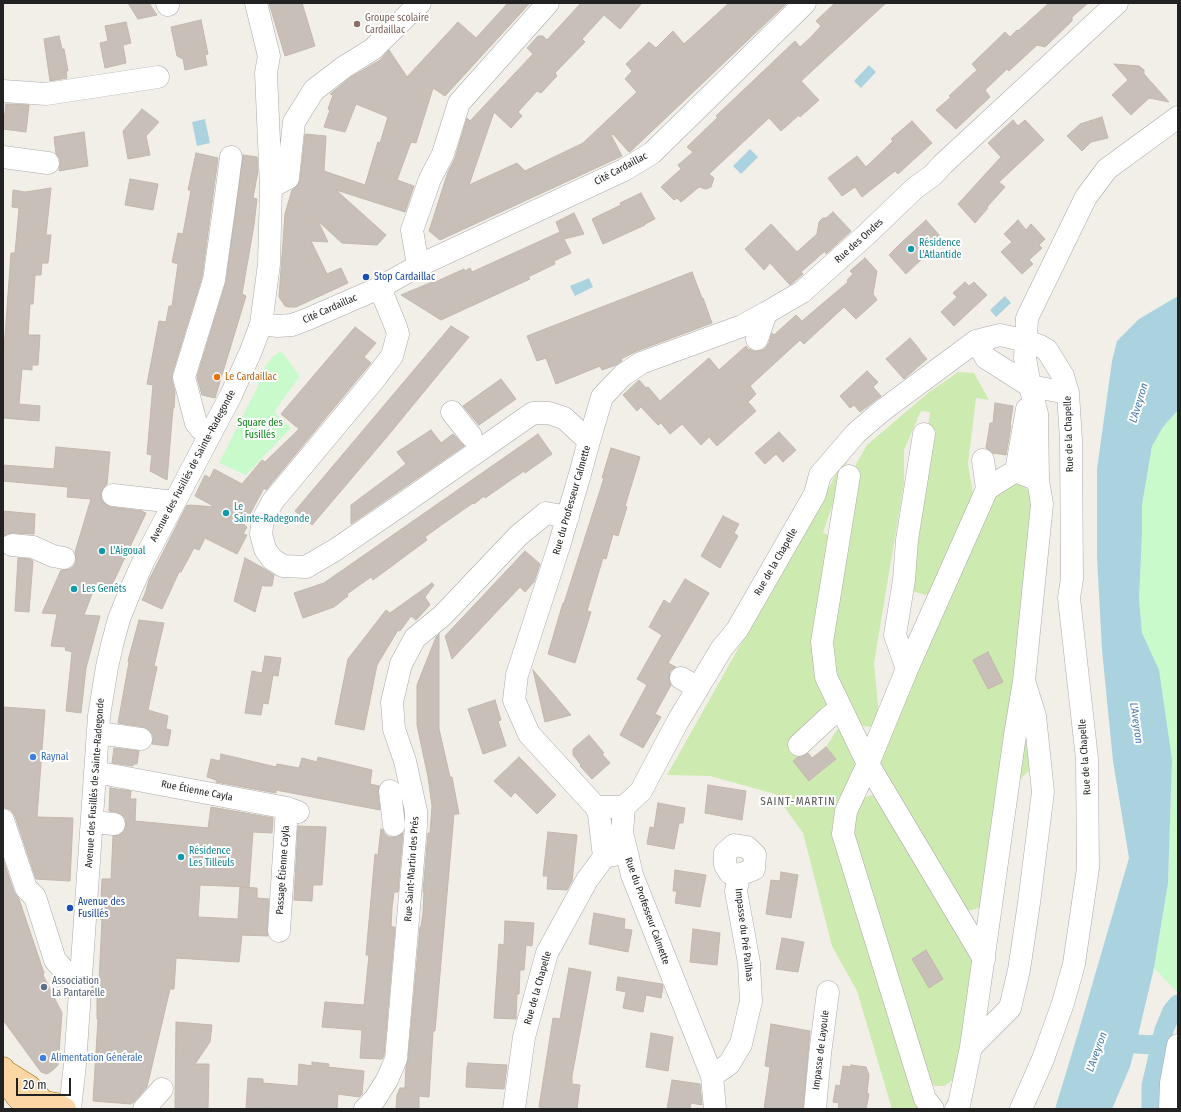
<!DOCTYPE html>
<html>
<head>
<meta charset="utf-8">
<style>
  body { margin:0 }
  #map { position:relative; width:1181px; height:1112px; overflow:hidden; background:#f2efe9; font-family:"Fira Sans Condensed",sans-serif }
  canvas { display:block }
  .frame { position:absolute; inset:0; border:4px solid #222; pointer-events:none }
  .scale { position:absolute; left:16px; top:1078px; width:55px; height:18px; box-sizing:border-box; border:2px solid #222; border-top:0; padding-left:5px; font-size:12px; line-height:14px; white-space:nowrap; color:#222; -webkit-text-stroke:3px #fff; paint-order:stroke }
</style>
</head>
<body>
<div id="map">
<canvas width="1181" height="1112"></canvas>
<div class="frame"></div>
<div class="scale">20 m</div>
</div>
<script>
const context = document.querySelector('canvas').getContext('2d');
context.lineJoin = 'round';
function fillPath(path, color) {
  context.fillStyle = color;
  context.fill(path, 'evenodd');
}
function toPath(rows) {
  const path = new Path2D();
  for (const r of rows) {
    path.moveTo(r[0], r[1]);
    for (let i = 2; i < r.length; i += 2) path.lineTo(r[i], r[i + 1]);
  }
  return path;
}
function strokePath(path, color, width, dash) {
  context.strokeStyle = color;
  context.lineWidth = width;
  context.lineCap = dash ? 'butt' : 'round';
  context.setLineDash(dash || []);
  context.stroke(path);
}
function drawText(font, color, halo, rows, align = 'center') {
  context.font = font + ' "Fira Sans Condensed",sans-serif';
  context.lineWidth = 4;
  context.setLineDash([]);
  context.textBaseline = 'middle';
  context.strokeStyle = halo;
  context.fillStyle = color;
  for (const [text, x, y, turn = 0] of rows) {
    context.save();
    context.translate(x, y);
    context.rotate((+turn || 0) * Math.PI / 180);
    context.textAlign = isNaN(turn) ? turn : align;
    if (halo) context.strokeText(text, 0, 0);
    context.fillText(text, 0, 0);
    context.restore();
  }
}
fillPath(toPath([
  [958,372,974,373,989,400,976,398,968,464,974,499,938,587,927,595,915,592,909,583,909,566,930,412,921,411,904,450,904,483,874,663,879,716,875,723,871,727,862,726,856,722,835,691,827,639,856,464,867,445,928,393],
  [851,448,842,477,823,533,835,537,830,706,806,751,794,761,810,781,836,759,826,747,840,725,855,751,857,773,840,815,921,1109,892,1109,857,991,832,946,803,833,775,794,710,776,667,775],
  [1012,482,1020,484,1030,491,1036,509,985,902,979,908,972,910,963,910,880,770,879,751,991,495],
  [1022,721,1035,765,1014,785],
  [871,795,883,799,964,940,976,971,961,1068,953,1080,944,1086,935,1086,928,1080,853,845,855,809,862,799]
]), '#cdebb0');
fillPath(toPath([
  [281,351,300,376,274,412,291,428,246,475,219,463,259,384,257,379,272,357],
  [1178,410,1178,993,1154,968,1168,883,1172,761,1142,633,1139,599,1142,534,1142,505,1152,446,1163,427]
]), '#c8facc');
fillPath(toPath([
  [869,65,876,72,861,88,854,81],
  [205,119,210,143,197,146,192,122],
  [750,149,758,157,741,174,733,166],
  [589,278,593,287,575,296,570,286],
  [1005,296,1011,303,996,317,990,310],
  [1178,296,1178,410,1163,427,1152,446,1142,505,1142,534,1139,599,1142,633,1159,670,1172,760,1168,883,1154,968,1136,1044,1130,1067,1112,1109,1055,1109,1079,1030,1129,858,1113,761,1102,650,1097,557,1097,469,1112,361,1117,341,1139,319]
]), '#aad3df');
strokePath(toPath([
  [1136,1044,1152,1045,1162,1041],
  [1151,1109,1151,1086,1164,1030,1172,1011,1178,1004]
]), '#aad3df', 19);
const building = toPath([
  [128,3,149,3,157,15,138,19,128,3],
  [269,3,302,3,315,46,285,56,269,3],
  [508,3,530,3,445,96,433,88,416,143,411,142,397,180,414,186,405,212,336,190,386,235,377,245,342,243,318,221,328,242,311,241,327,274,341,268,348,283,296,307,288,307,285,306,279,297,285,214,292,190,298,185,300,180,305,134,326,136,324,171,365,185,378,142,380,143,388,117,356,104,345,132,324,127,330,110,328,109,333,95,330,94,351,77,380,60,389,50,407,77,458,22,476,38,508,3],
  [581,3,642,3,620,29,604,15,582,39,585,42,555,73,557,76,541,93,537,91,518,112,522,116,511,128,494,112,469,185,517,163,525,171,583,143,637,92,625,79,632,71,626,64,649,42,656,48,673,31,684,44,729,3,787,3,631,151,629,152,613,134,611,135,622,156,440,240,429,231,448,172,455,158,467,118,470,121,533,54,527,48,538,36,543,36,547,40,581,3],
  [835,3,886,3,801,81,819,100,800,117,799,115,781,131,769,118,709,174,714,178,711,187,706,189,699,187,681,202,677,198,674,200,661,187,681,169,678,165,693,152,687,147,718,117,716,116,795,41,800,47,811,37,821,26,816,21,835,3],
  [1049,3,1088,3,1072,17,1072,21,1045,47,1037,45,1009,71,1007,69,985,90,990,97,956,129,936,110,951,97,949,96,977,70,972,64,1005,32,1010,37,1017,30,1018,31,1049,3],
  [201,20,208,54,205,55,207,65,185,70,183,59,177,56,171,27,201,20],
  [126,22,131,43,123,45,126,63,105,68,100,43,108,41,105,26,126,22],
  [59,36,62,49,64,49,68,71,66,71,67,78,50,81,44,39,59,36],
  [1114,64,1139,66,1144,70,1144,74,1169,102,1149,98,1131,115,1112,95,1128,80,1114,64],
  [6,104,29,105,26,132,3,129,6,104],
  [142,109,159,122,146,136,150,155,128,159,123,131,142,109],
  [1102,117,1108,138,1091,142,1082,151,1067,136,1080,124,1102,117],
  [1013,120,1018,126,1025,120,1044,140,999,182,1005,187,987,207,988,208,975,223,958,204,1001,157,988,143,1013,120],
  [912,121,932,143,898,174,895,171,862,197,855,187,842,196,828,178,857,156,866,167,893,141,891,139,912,121],
  [84,132,88,166,59,171,60,164,60,159,56,154,54,137,84,132],
  [196,153,218,158,202,277,172,374,172,380,175,392,174,408,173,408,167,480,150,471,152,455,147,454,153,385,147,384,159,321,166,322,169,306,172,306,178,264,172,262,178,233,183,234,191,190,188,190,196,153],
  [243,155,257,157,258,171,253,198,257,199,254,225,242,294,246,296,215,398,202,395,197,377,226,282,243,155],
  [130,179,158,184,153,210,125,205,130,179],
  [51,188,46,235,51,235,48,263,42,263,41,275,35,275,33,304,30,304,28,335,40,335,38,365,32,365,32,370,22,369,19,404,40,406,39,421,3,418,3,363,11,253,15,253,19,208,12,207,13,190,25,192,51,188],
  [641,193,655,219,645,224,645,225,603,244,592,219,621,205,620,203,641,193],
  [833,212,851,231,826,254,825,251,801,272,803,274,790,285,770,263,764,270,745,249,771,224,797,252,817,234,819,222,823,218,826,218,833,212],
  [574,213,584,234,564,239,571,253,554,261,555,264,528,277,530,279,441,320,401,295,432,282,433,283,464,269,465,271,470,268,472,272,560,232,556,222,574,213],
  [926,220,940,236,922,252,925,256,906,274,889,255,902,242,926,220],
  [1018,220,1026,230,1031,224,1045,239,1039,245,1042,248,1029,260,1033,264,1022,274,1001,252,1012,242,1004,234,1018,220],
  [865,258,877,271,873,294,877,300,856,319,844,307,804,344,800,340,750,386,756,394,748,402,756,411,717,446,709,437,701,445,682,424,670,434,661,423,658,425,641,407,637,411,623,395,639,380,646,388,648,387,660,401,709,358,719,370,746,346,749,350,750,349,753,351,759,351,765,349,769,343,772,333,774,335,796,315,802,321,848,282,847,280,853,274,850,271,865,258],
  [692,272,702,298,703,298,712,323,637,351,621,359,622,361,616,365,602,370,600,366,556,384,546,358,537,361,527,336,692,272],
  [965,282,969,286,974,282,987,295,954,326,941,312,957,297,953,293,965,282],
  [451,326,469,337,386,438,312,525,295,511,451,326],
  [355,327,376,343,364,357,371,363,266,490,264,488,244,525,247,527,243,534,247,535,237,554,205,538,199,550,194,548,181,572,179,572,162,609,142,600,145,594,149,580,187,505,189,506,190,505,215,507,195,496,205,475,210,478,214,469,242,484,262,460,265,462,299,429,281,414,355,327],
  [910,338,920,350,920,351,927,359,904,379,886,359,910,338],
  [867,371,878,382,873,387,881,396,860,412,854,405,850,408,840,396,867,371],
  [501,379,516,399,479,425,463,406,501,379],
  [995,403,1013,406,1010,426,1011,426,1006,455,993,453,986,448,990,423,993,423,995,403],
  [431,430,441,443,453,434,464,446,351,524,351,505,406,464,397,452,431,430],
  [779,432,796,450,783,462,776,454,765,464,755,453,779,432],
  [538,434,552,454,525,473,524,471,485,498,484,496,474,504,473,503,440,526,425,537,427,540,373,580,371,577,347,594,348,596,334,607,303,618,294,593,324,583,538,434],
  [56,447,110,452,107,484,103,488,101,493,102,500,106,505,111,507,143,511,143,512,146,513,111,587,97,581,84,615,100,616,86,668,81,713,66,711,72,652,65,650,66,647,51,646,57,614,42,613,61,570,70,569,74,566,76,561,75,552,91,499,67,497,68,487,3,481,3,465,54,469,56,447],
  [611,448,640,457,625,506,627,507,618,536,613,534,606,559,603,558,587,611,591,612,575,663,548,654,563,603,564,603,604,478,602,478,611,448],
  [3,511,35,514,34,534,13,533,7,534,3,537,3,511],
  [723,516,739,524,734,533,738,536,720,568,701,556,723,516],
  [525,551,540,564,534,582,525,592,520,587,452,659,445,636,525,551],
  [18,558,30,559,33,561,29,612,15,611,18,558],
  [245,558,263,568,274,575,272,586,265,586,262,585,255,612,234,601,245,558],
  [685,579,709,593,668,663,676,667,670,671,669,678,671,685,655,714,661,717,643,748,620,735,647,685,637,679,662,635,649,627,664,600,670,604,685,579],
  [432,583,434,585,425,597,430,605,416,620,411,616,400,631,398,630,377,665,364,730,335,724,348,659,386,610,390,613,432,583],
  [139,620,164,623,154,666,157,667,148,710,168,716,166,729,171,730,168,746,152,744,153,740,153,735,148,729,143,727,118,723,129,662,128,661,139,620],
  [439,634,439,729,450,777,452,777,459,814,454,814,435,1031,433,1031,429,1097,419,1096,419,1109,396,1109,397,1095,400,1088,405,1088,406,1066,408,1060,420,927,421,927,423,913,424,892,423,892,428,833,430,833,432,806,428,777,417,725,417,685,436,637,439,634],
  [988,652,1003,682,988,689,973,660,988,652],
  [265,656,281,658,278,676,272,675,273,675,268,704,263,703,261,715,245,713,252,671,262,673,265,656],
  [533,670,571,715,545,722,533,670],
  [495,700,501,720,498,721,506,746,483,754,468,709,495,700],
  [3,707,45,710,37,817,73,818,70,881,36,879,15,816,11,810,6,808,3,808,3,707],
  [589,735,604,753,602,754,610,763,592,779,580,766,581,765,573,755,573,749,589,735],
  [826,747,836,759,809,781,793,761,798,757,802,757,808,753,812,758,826,747],
  [114,748,139,751,137,764,133,764,133,766,112,763,114,748],
  [221,754,276,767,277,764,299,768,302,758,317,762,318,757,372,770,370,784,379,786,378,792,380,810,276,790,276,793,216,782,216,780,207,777,211,759,220,761,221,754],
  [519,757,556,795,537,814,515,792,511,797,494,781,519,757],
  [708,785,746,791,742,820,705,813,708,785],
  [110,788,131,791,130,799,136,799,135,821,208,828,211,807,273,818,272,833,253,832,249,887,200,885,198,917,238,919,240,887,257,888,257,898,269,899,267,930,268,936,242,935,239,962,176,958,174,989,170,989,147,1087,133,1103,131,1103,131,1104,93,1101,98,1019,97,1019,97,995,92,995,93,981,99,981,102,920,100,919,102,879,111,879,113,836,119,835,124,831,126,825,125,818,121,814,116,812,109,811,110,788],
  [658,803,685,808,683,823,679,823,674,849,647,844,650,827,654,828,658,803],
  [298,826,326,827,322,885,313,885,312,901,294,900,298,826],
  [381,829,383,830,384,833,389,837,396,837,403,833,398,892,394,892,392,908,391,927,395,927,384,1056,382,1059,360,1058,362,1030,322,1027,325,1002,364,1005,369,955,366,955,375,854,378,855,381,829],
  [548,832,577,835,572,881,567,890,547,889,548,876,543,876,548,832],
  [3,859,14,892,19,899,44,973,43,975,62,1013,58,1065,53,1070,47,1074,41,1072,3,1020,3,859],
  [675,870,706,875,700,907,675,903,677,891,673,891,675,870],
  [781,872,798,875,791,918,766,914,771,880,780,881,781,872],
  [594,913,625,919,624,929,632,930,628,952,589,944,594,913],
  [505,921,534,923,532,946,526,945,524,970,520,970,519,994,517,994,516,1019,494,1018,499,944,504,945,505,921],
  [693,929,720,933,717,965,690,962,693,929],
  [782,938,804,942,798,972,776,969,782,938],
  [926,950,943,979,929,988,912,959,926,950],
  [569,968,591,972,572,1076,572,1084,580,1085,577,1109,552,1109,539,1107,553,1018,560,1019,569,968],
  [618,977,662,984,663,987,661,998,646,995,643,1012,623,1008,626,992,616,990,618,977],
  [176,1022,212,1025,210,1042,195,1064,209,1064,208,1109,175,1109,176,1022],
  [771,1024,810,1031,803,1109,764,1109,770,1067,765,1066,771,1024],
  [651,1033,673,1037,668,1071,646,1067,651,1033],
  [312,1062,329,1064,328,1067,364,1071,362,1094,359,1097,338,1094,337,1109,282,1109,267,1108,246,1109,248,1078,263,1079,263,1083,298,1086,299,1064,312,1066,312,1062],
  [468,1063,507,1065,504,1089,466,1087,467,1066,468,1067,468,1063],
  [851,1065,866,1067,869,1075,867,1093,869,1094,866,1109,838,1109,839,1103,833,1102,836,1085,840,1086,843,1066,851,1067,851,1065],
  [672,1080,700,1084,702,1105,691,1103,690,1109,667,1109,672,1080]
]);
fillPath(building, '#c7bfb8');
strokePath(building, '#c4b6ab', 1);
const minor = toPath([
  [167,3,168,5],
  [3,91,46,94,158,77],
  [3,157,48,163],
  [271,187,288,178,294,122,314,90,344,67,373,49,420,3],
  [418,266,412,230,430,179,443,154,459,103,548,3],
  [379,288,382,293,396,327,398,334,392,356,373,381,273,501,263,519,261,534,265,549,272,559,283,566,306,567,335,550,398,507,533,413,549,413,564,418,589,441],
  [261,324,278,326,292,325,308,319,379,288,418,266,624,170,652,153,805,3],
  [757,339,766,313],
  [976,341,986,358,1030,386,1068,393],
  [452,412,471,436],
  [209,436,202,430,196,423,184,377,214,280,226,195,231,157],
  [983,460,987,489],
  [1016,471,1027,409],
  [849,476,822,642,826,677,868,764,984,959],
  [1038,480,1037,414,1030,386,1025,358,1027,318,1086,197,1107,169,1178,117],
  [113,495,174,502],
  [12,545,33,547,53,556,64,558],
  [907,669,895,635,904,580,907,540,924,434],
  [681,678,698,688],
  [98,733,141,739],
  [799,745,828,718,841,708],
  [95,772,287,808,298,812],
  [390,791,394,825],
  [596,807,624,807,641,791,678,721,722,648,737,630,815,494,820,475,856,433,883,410,976,341,1000,335,1027,341,1040,346,1047,350,1063,376,1068,393,1071,440,1072,579,1069,598,1087,759,1088,868,1074,964,1063,1003,1043,1059,1021,1109],
  [624,807,622,833,627,853],
  [3,820,26,888,35,897,55,960,71,978,80,982],
  [92,822,114,824],
  [604,857,599,814,596,807,529,734,514,700,517,675,559,546,580,474,589,441,602,397,623,375,641,363,742,326,766,313,802,292,867,234,915,188,933,175,943,164,1117,3],
  [604,857,618,854,627,853,632,875,712,1076,715,1109],
  [279,931,287,808],
  [971,1047,1010,1008,1019,970,1029,903,1043,792,1035,716,1025,684],
  [712,1076,729,1064,741,1044,751,1001,749,963,736,891,739,875,754,869,755,855,747,847,734,845,725,853,725,865,730,873,739,875],
  [70,1109,75,1064,99,716,107,667,112,645,119,619,131,589,144,560,231,395,251,351,261,324,269,264,271,187,266,73,269,56,256,3],
  [144,1109,162,1089],
  [365,1109,375,1099,387,1080,396,1059,416,826,416,811,405,761,394,729,392,702,401,664,415,638,442,616,519,535,546,513,568,517],
  [514,1109,524,1037,547,953,587,880,604,857],
  [815,1109,820,1054,828,992],
  [933,1109,925,1099,843,834,846,811,868,764,907,669,987,489,1004,478,1016,471,1038,480,1042,504,1024,681,1015,735,971,1047,959,1105,956,1109],
  [1170,1109,1171,1083,1178,1045]
]);
const major = toPath([
  [3,1068,5,1071,29,1086,45,1103],
  [5,1071,9,1086,17,1097,28,1109],
  [32,1109,39,1104,51,1103,57,1104,65,1109]
]);
strokePath(minor, '#a9a9a9', 23);
strokePath(major, '#a06b00', 23);
strokePath(minor, '#fff', 22);
strokePath(major, '#fcd6a4', 22);
for (const [x, y, r, color] of [
  [357,24,4,"#8d6e63"],
  [911,249,4,"#0f9aa8"],
  [366,277,4,"#1a4fb4"],
  [217,377,4,"#e8710a"],
  [226,513,4,"#0f9aa8"],
  [102,551,4,"#0f9aa8"],
  [74,589,4,"#0f9aa8"],
  [33,757,4,"#3f7fe0"],
  [181,857,4,"#0f9aa8"],
  [70,908,4,"#1a4fb4"],
  [44,987,4,"#5c6f8a"],
  [43,1058,4,"#3f7fe0"]
]) {
  const dot = new Path2D();
  dot.arc(x, y, r, 0, 2 * Math.PI);
  context.fillStyle = color;
  context.fill(dot);
  strokePath(dot, '#fff', 1.5);
}
drawText('10px', '#785e54', '#fff', [
  ["Groupe scolaire",365,18],
  ["Cardaillac",365,30]
], 'left');
drawText('10px', '#222', '#fff', [
  ["Cité Cardaillac",621,169,-28],
  ["Rue des Ondes",859,241,-42],
  ["Cité Cardaillac",330,309,-24],
  ["Rue de la Chapelle",1069,434,-92],
  ["Avenue des Fusillés de Sainte-Radegonde",193,466,-62],
  ["Rue du Professeur Calmette",572,500,-74],
  ["Rue de la Chapelle",776,562,-60],
  ["Rue de la Chapelle",1085,757,-94],
  ["Avenue des Fusillés de Sainte-Radegonde",95,783,-86],
  ["Rue Étienne Cayla",197,791,11],
  ["Rue Saint-Martin des Prés",412,869,-86],
  ["Passage Étienne Cayla",283,870,-86],
  ["Rue du Professeur Calmette",647,911,70],
  ["Impasse du Pré Pailhas",744,935,83],
  ["Rue de la Chapelle",538,988,-74],
  ["Impasse de Layoule",821,1050,-83]
]);
drawText('10px', '#0d838f', '#fff', [
  ["Résidence",919,243],
  ["L'Atlantide",919,255],
  ["Le",234,507],
  ["Sainte-Radegonde",234,519],
  ["L'Aigoual",110,551],
  ["Les Genêts",82,589],
  ["Résidence",189,851],
  ["Les Tilleuls",189,863]
], 'left');
drawText('10px', '#164399', '#fff', [
  ["Stop Cardaillac",374,277],
  ["Avenue des",78,902],
  ["Fusillés",78,914]
], 'left');
drawText('10px', '#c56008', '#fff', [
  ["Le Cardaillac",225,377]
], 'left');
drawText('10px', '#0c8416', '#fff', [
  ["Square des",260,423],
  ["Fusillés",260,435]
]);
drawText('10px', '#366cbe', '#fff', [
  ["Raynal",41,757],
  ["Alimentation Générale",51,1058]
], 'left');
drawText('10px', '#4e5e75', '#fff', [
  ["Association",52,981],
  ["La Pantarelle",52,993]
], 'left');
drawText('italic 11px', '#4a7aab', '#fff', [
  ["L'Aveyron",1139,403,-73],
  ["L'Aveyron",1136,723,82],
  ["L'Aveyron",1097,1052,-70]
]);
context.letterSpacing = '1px';
drawText('11px', '#555', '#fff', [
  ["SAINT-MARTIN",798,802]
]);
context.letterSpacing = '0px';
</script>
</body>
</html>
